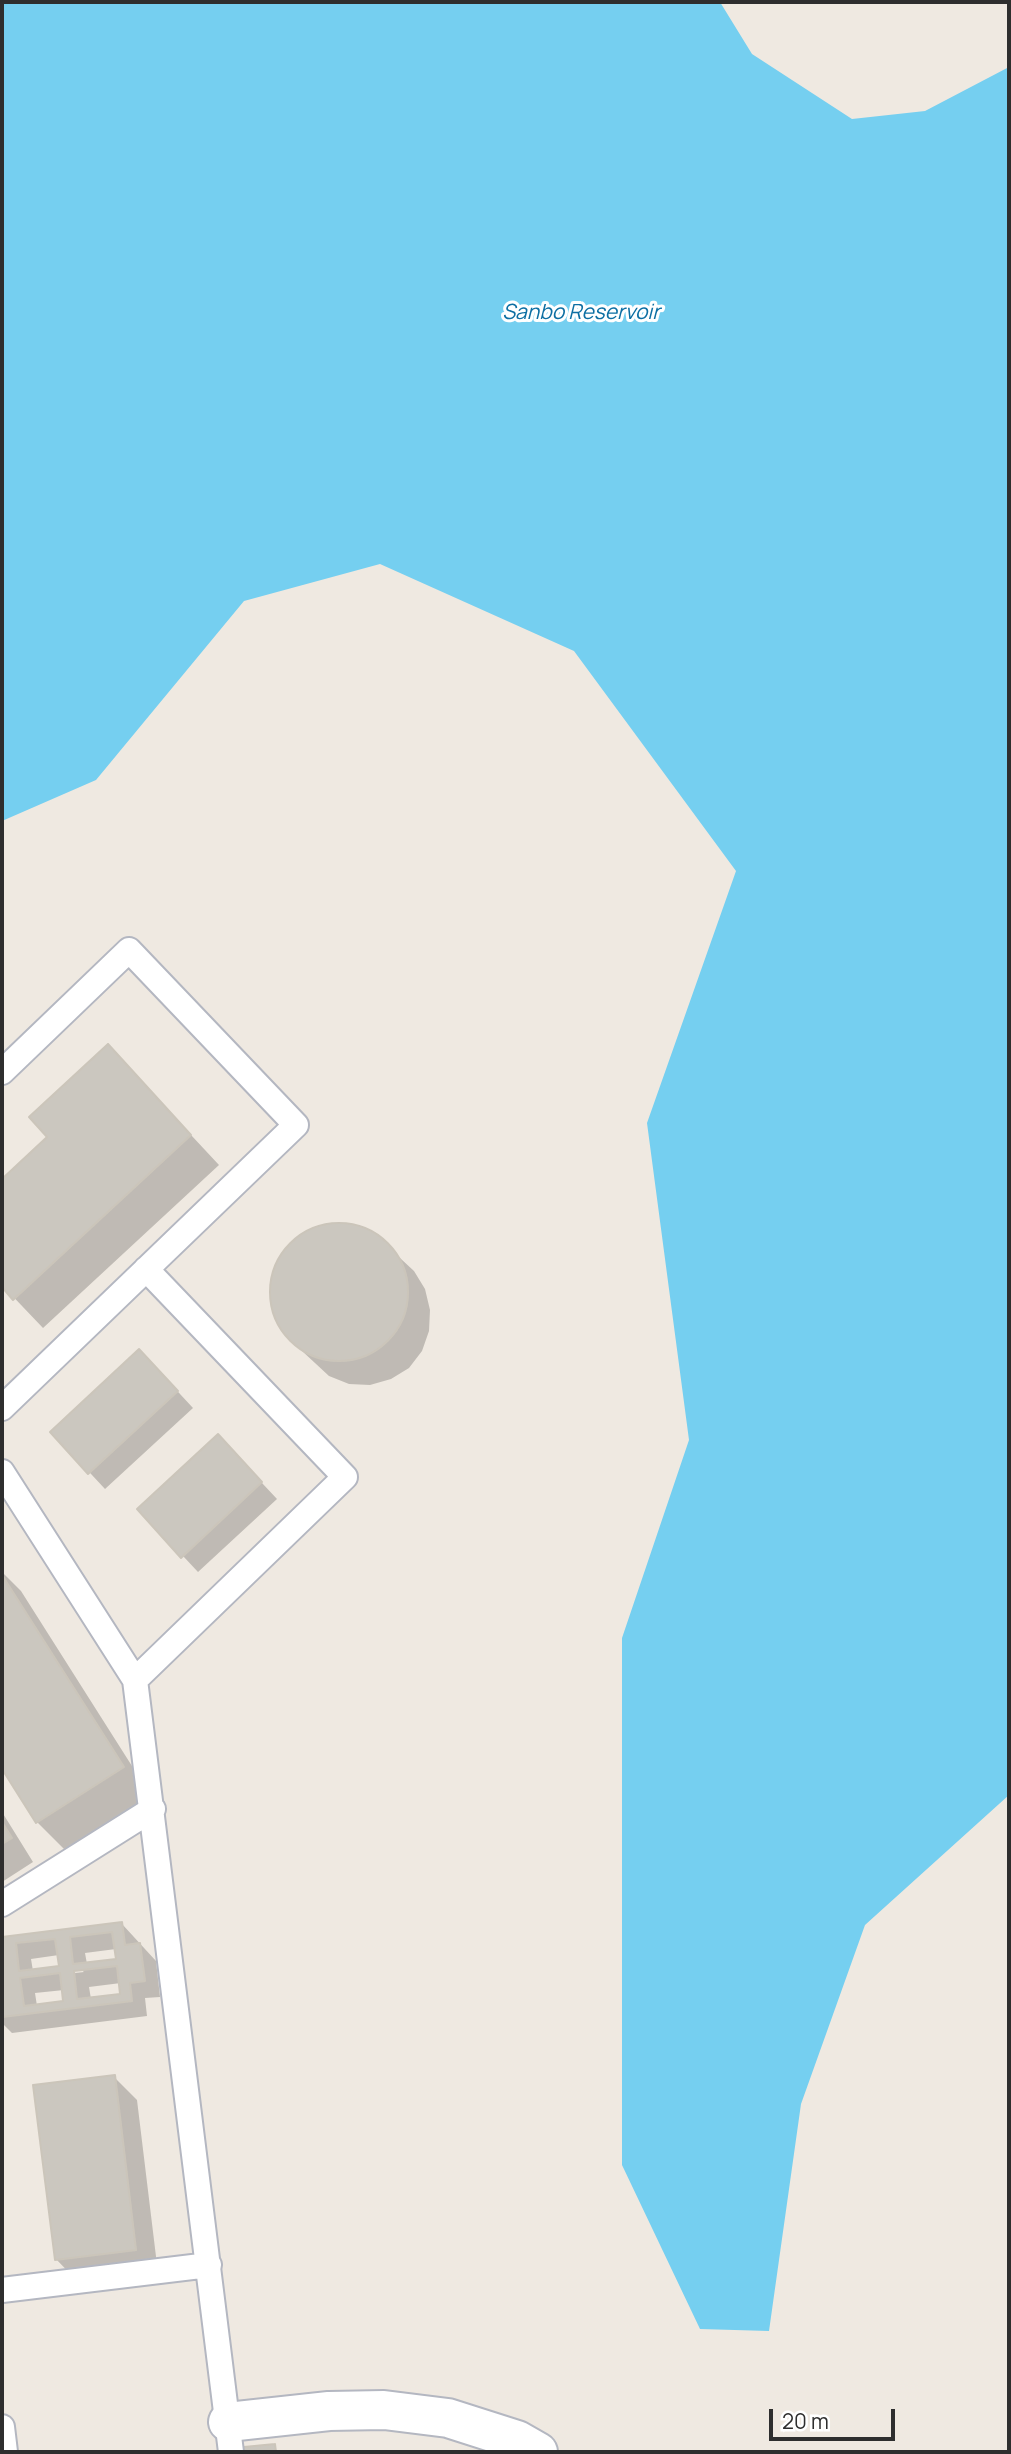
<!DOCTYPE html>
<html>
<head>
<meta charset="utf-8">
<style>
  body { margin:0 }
  #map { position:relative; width:1011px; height:2454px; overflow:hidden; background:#efe9e1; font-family:Manrope,sans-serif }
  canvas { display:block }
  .frame { position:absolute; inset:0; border:4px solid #2e2e2e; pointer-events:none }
  .scale { position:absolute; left:769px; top:2409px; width:126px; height:32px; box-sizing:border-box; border:4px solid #2e2e2e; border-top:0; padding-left:9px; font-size:21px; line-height:24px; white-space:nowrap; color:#2e2e2e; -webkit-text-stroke:5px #fff; paint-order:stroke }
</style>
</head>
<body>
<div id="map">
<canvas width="1011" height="2454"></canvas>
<div class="frame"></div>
<div class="scale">20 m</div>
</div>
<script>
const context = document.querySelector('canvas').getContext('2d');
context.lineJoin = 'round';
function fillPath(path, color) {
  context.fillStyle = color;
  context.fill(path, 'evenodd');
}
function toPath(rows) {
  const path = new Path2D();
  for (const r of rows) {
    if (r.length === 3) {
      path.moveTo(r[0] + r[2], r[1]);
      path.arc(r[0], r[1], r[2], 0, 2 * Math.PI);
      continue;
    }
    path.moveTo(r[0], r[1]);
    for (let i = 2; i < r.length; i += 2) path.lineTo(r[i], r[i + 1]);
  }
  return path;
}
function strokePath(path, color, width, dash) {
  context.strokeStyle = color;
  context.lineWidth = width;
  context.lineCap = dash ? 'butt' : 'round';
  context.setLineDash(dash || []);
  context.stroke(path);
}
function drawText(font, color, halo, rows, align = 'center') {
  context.font = font + ' Manrope,sans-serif';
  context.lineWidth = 6;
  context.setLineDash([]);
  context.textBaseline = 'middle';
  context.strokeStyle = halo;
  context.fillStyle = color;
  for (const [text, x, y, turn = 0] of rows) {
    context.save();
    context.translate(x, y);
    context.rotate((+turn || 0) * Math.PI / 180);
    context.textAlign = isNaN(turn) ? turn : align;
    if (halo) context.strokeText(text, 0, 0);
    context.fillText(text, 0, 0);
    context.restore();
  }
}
fillPath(toPath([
  [2,2,720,2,752,54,852,119,925,111,1009,67,1009,1795,865,1925,801,2104,769,2331,700,2329,622,2165,622,1638,689,1440,647,1123,736,871,574,651,380,564,244,601,96,780,2,821]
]), '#75cff0');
fillPath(toPath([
  [136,1076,219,1165,43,1328,2,1285,2,1182,49,1137],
  [331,1225,353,1226,373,1233,414,1271,425,1289,430,1310,429,1331,422,1351,409,1368,391,1379,370,1385,349,1384,329,1376,288,1338,276,1320,271,1300,272,1278,279,1258,293,1242,311,1230],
  [155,1367,193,1408,105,1489,52,1432],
  [233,1452,277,1499,198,1572,183,1556],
  [2,1572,21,1591,151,1796,66,1851,37,1822,2,1766],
  [2,1812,33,1862,2,1882],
  [122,1924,156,1961,160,1997,145,1998,147,2016,12,2033,2,2023,2,1938],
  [116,1949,118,1961,87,1964,85,1953],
  [59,1955,61,1967,33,1971,31,1959],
  [80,1969,84,1972,66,1974,66,1971],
  [121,1983,122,1995,91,1999,89,1987],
  [64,1990,65,2002,37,2006,35,1993],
  [114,2077,137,2100,158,2273,79,2283,56,2259]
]), '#0003');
const building = toPath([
  [108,1044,191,1135,13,1300,2,1287,2,1179,47,1137,29,1117,108,1044],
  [339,1292,69],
  [139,1349,178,1391,88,1474,50,1432,139,1349],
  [218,1434,262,1482,181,1558,137,1509,218,1434],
  [2,1575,124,1767,36,1823,2,1769,2,1575],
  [2,1822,12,1838,2,1844,2,1822],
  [122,1922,125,1945,140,1943,145,1981,130,1983,132,2001,2,2017,2,1937,122,1922],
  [112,1932,116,1959,73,1964,70,1937,112,1932],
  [55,1939,59,1966,19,1971,16,1943,55,1939],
  [117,1966,120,1994,77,1999,74,1971,117,1966],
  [60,1973,63,2001,24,2006,20,1978,60,1973],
  [115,2075,136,2250,55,2260,33,2085,115,2075],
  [275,2444,276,2452,244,2452,244,2447,275,2444]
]);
fillPath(building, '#cbc7bf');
strokePath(building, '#cbc5ba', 2);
const service = toPath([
  [2,1072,129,950,296,1125,2,1408],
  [2,1472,135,1680,231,2452],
  [135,1680,345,1477,146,1269],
  [2,1904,153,1809],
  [2,2290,209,2265],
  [2,2427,5,2452]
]);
const minor = toPath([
  [228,2422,329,2411,384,2410,448,2418,517,2440,538,2452]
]);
strokePath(service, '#b4b7c1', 28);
strokePath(minor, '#b4b7c1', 42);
strokePath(service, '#fff', 24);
strokePath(minor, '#fff', 38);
drawText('italic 21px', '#0d6fa3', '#fff', [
  ["Sanbo Reservoir",581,313]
]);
</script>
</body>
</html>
